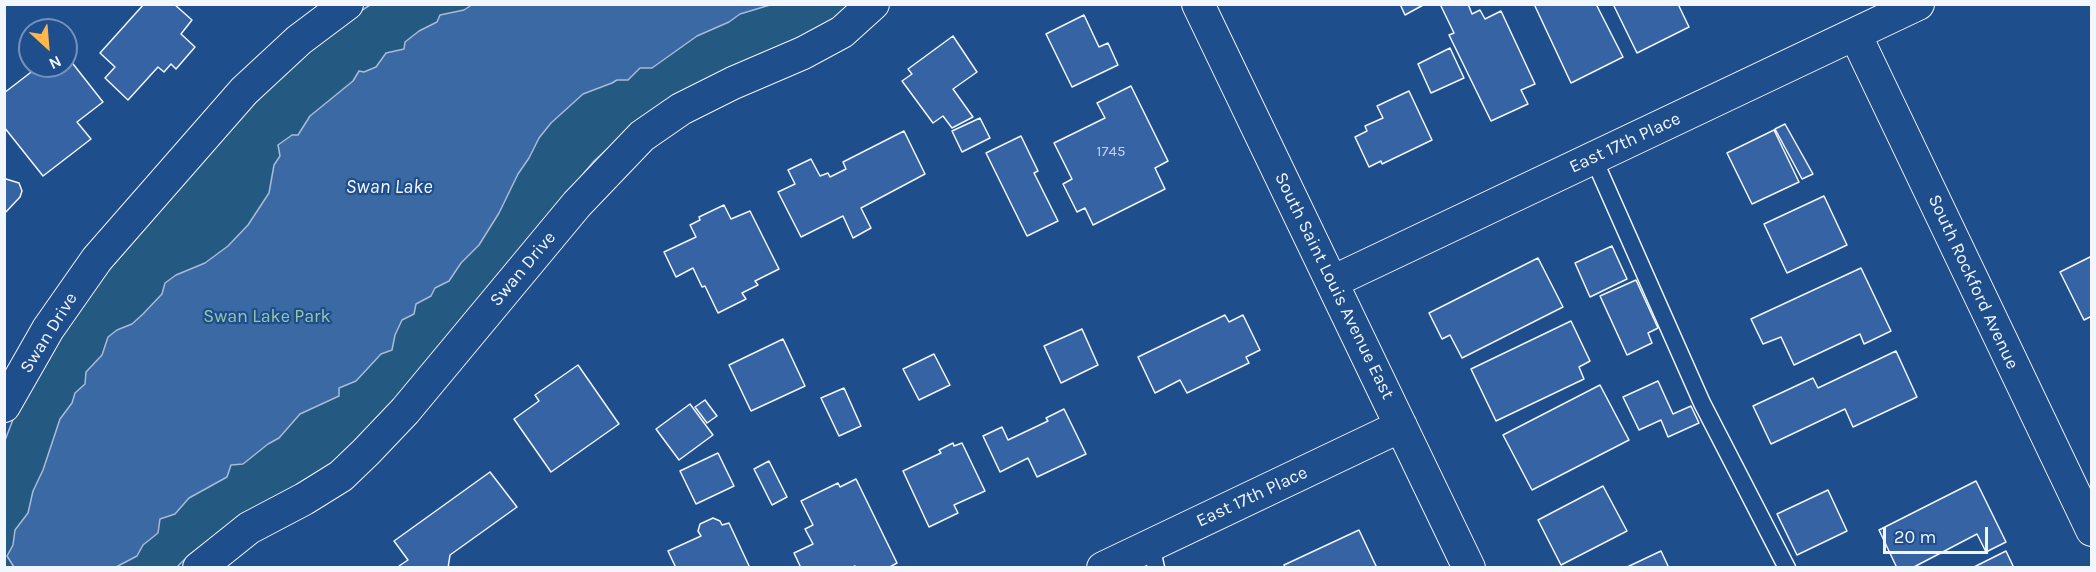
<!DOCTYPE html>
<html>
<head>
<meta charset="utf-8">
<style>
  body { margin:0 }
  #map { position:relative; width:2096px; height:572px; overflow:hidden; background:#1f4e8c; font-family:Karla,sans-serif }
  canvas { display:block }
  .frame { position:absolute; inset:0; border:6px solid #f2f6ff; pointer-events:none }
  .north { position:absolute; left:18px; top:18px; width:60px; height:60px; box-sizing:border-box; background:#1f4e8c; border:2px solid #7391ba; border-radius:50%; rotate:154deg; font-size:16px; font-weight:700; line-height:24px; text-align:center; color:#f2f6ff }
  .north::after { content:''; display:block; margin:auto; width:21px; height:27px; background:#ffb74d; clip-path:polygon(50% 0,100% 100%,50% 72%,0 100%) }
  .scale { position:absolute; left:1883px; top:527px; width:105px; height:27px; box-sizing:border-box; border:3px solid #f2f6ff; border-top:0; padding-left:8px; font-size:18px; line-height:21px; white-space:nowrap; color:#f2f6ff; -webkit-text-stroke:4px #1f4e8c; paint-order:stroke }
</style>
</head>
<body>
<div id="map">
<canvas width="2096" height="572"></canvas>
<div class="frame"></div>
<div class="north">N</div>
<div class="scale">20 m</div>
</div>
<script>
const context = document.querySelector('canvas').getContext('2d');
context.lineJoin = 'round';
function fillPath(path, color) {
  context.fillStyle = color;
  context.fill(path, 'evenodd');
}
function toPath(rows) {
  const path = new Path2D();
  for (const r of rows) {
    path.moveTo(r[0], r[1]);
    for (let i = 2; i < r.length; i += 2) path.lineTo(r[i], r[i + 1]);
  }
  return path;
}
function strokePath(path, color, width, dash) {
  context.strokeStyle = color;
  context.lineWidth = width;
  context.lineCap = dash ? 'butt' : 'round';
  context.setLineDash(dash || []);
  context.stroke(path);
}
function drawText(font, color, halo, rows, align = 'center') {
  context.font = font + ' Karla,sans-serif';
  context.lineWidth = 4.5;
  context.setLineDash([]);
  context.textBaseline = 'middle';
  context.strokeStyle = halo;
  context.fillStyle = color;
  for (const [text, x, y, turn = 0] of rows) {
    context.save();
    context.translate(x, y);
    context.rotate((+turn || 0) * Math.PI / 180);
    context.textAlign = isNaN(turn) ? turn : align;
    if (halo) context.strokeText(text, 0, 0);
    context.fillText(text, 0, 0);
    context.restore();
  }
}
const green = toPath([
  [370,5,851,5,816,31,626,132,594,161,374,425,351,449,323,471,219,532,189,555,177,567,5,567,4,443,17,409,82,301,244,114,289,68,344,22,370,5]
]);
fillPath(green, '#245a82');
strokePath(green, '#a8bbd7', 1.5);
const water = toPath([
  [473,4,770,5,740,14,729,22,697,36,652,68,640,68,628,80,617,80,612,83,583,94,551,123,539,138,529,158,518,174,499,213,479,245,461,263,449,281,435,288,431,296,416,304,414,314,402,320,395,335,392,350,381,354,356,381,339,388,339,396,300,414,279,438,268,444,243,464,231,465,227,477,189,498,175,514,160,519,158,533,143,545,137,556,116,567,14,567,7,556,13,545,15,530,28,513,33,491,43,470,60,419,72,403,75,393,85,384,86,372,102,355,108,337,117,330,132,324,143,314,162,294,165,283,176,275,205,263,228,246,248,225,269,193,274,165,280,156,278,145,292,135,298,135,310,116,353,81,359,71,364,72,376,67,386,53,404,49,405,42,419,31,437,22,440,15,464,10,473,4]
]);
fillPath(water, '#3b69a3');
strokePath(water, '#a8bbd7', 1.5);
const building = toPath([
  [144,4,174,4,192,20,181,34,195,47,176,69,171,64,164,72,158,67,128,100,105,78,115,67,100,53,144,4],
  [1400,4,1425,4,1405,15,1400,4],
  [1440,4,1468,4,1472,14,1480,10,1485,19,1501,11,1535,84,1521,90,1528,104,1491,121,1449,35,1454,33,1440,4],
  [1534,4,1596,4,1623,57,1571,83,1534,4],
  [1613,4,1678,4,1689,27,1637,53,1613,4],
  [1084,15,1099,47,1108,43,1118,65,1072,87,1046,34,1084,15],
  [953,36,977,72,953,89,973,117,952,128,943,116,933,123,902,81,912,74,908,69,953,36],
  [1450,48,1464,78,1431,93,1418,64,1450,48],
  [66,55,103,102,77,122,91,139,43,176,4,127,4,93,39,66,66,66,66,55],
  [1131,86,1168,161,1155,168,1165,189,1093,225,1085,208,1077,212,1063,184,1072,179,1054,143,1105,118,1097,103,1131,86],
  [1409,91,1432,140,1382,164,1381,161,1369,167,1355,137,1367,131,1365,126,1383,118,1377,106,1409,91],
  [980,118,990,138,962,152,952,131,980,118],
  [1785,124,1813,174,1802,179,1775,129,1785,124],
  [1774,130,1799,182,1752,204,1727,153,1774,130],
  [904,131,925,174,861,208,871,228,853,238,843,216,801,237,778,192,795,184,788,170,811,159,820,176,828,173,830,177,846,169,843,162,904,131],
  [1021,136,1038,171,1034,173,1058,221,1027,236,986,153,1021,136],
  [6,179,19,183,22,191,20,197,4,214,4,180,6,179],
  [1824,196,1847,245,1787,273,1764,224,1824,196],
  [724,205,731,219,750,211,779,269,755,281,758,285,742,293,746,299,718,313,705,286,702,287,693,268,676,277,664,252,696,237,690,225,700,220,699,217,724,205],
  [1612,246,1627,279,1590,297,1575,263,1612,246],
  [2092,256,2092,316,2084,320,2060,272,2092,256],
  [1538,258,1563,307,1462,358,1450,335,1442,339,1429,313,1538,258],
  [1861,268,1891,331,1864,344,1860,334,1794,365,1781,337,1763,344,1751,319,1861,268],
  [1636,280,1658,328,1648,333,1652,343,1627,355,1600,296,1636,280],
  [1225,315,1229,322,1243,315,1260,350,1246,357,1249,363,1187,393,1180,380,1155,393,1138,357,1225,315],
  [1571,321,1590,361,1579,367,1584,379,1496,421,1471,369,1571,321],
  [1082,329,1098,365,1061,383,1044,346,1082,329],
  [783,339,805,386,751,411,729,365,783,339],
  [1896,351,1917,397,1853,427,1845,409,1771,444,1753,406,1813,378,1818,388,1896,351],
  [934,354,950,385,919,400,903,369,934,354],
  [578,365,619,424,551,472,514,419,539,401,535,395,578,365],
  [1658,381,1673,414,1691,406,1699,423,1668,437,1661,420,1639,430,1623,397,1658,381],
  [1600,385,1629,440,1532,490,1503,435,1600,385],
  [844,388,861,426,839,436,821,398,844,388],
  [705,400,717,416,707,423,695,407,705,400],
  [690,404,713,435,679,460,656,429,690,404],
  [1064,409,1086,454,1037,477,1028,458,1000,472,983,436,1002,427,1008,440,1048,421,1046,418,1064,409],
  [953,443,954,446,962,443,985,491,954,505,958,513,929,527,903,471,941,453,939,450,953,443],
  [718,453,734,486,696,504,680,471,718,453],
  [769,461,787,497,772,505,754,469,769,461],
  [490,472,517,507,450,555,448,568,400,568,399,566,408,560,394,541,490,472],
  [856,479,897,563,888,568,855,568,855,566,851,568,801,568,794,553,813,544,805,529,813,525,801,501,838,483,840,487,856,479],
  [1976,481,2006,542,1986,552,1977,534,1912,568,1897,568,1879,530,1976,481],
  [1603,486,1627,531,1561,565,1538,520,1603,486],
  [1828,490,1847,531,1797,555,1777,514,1828,490],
  [713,518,720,521,722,525,729,523,750,568,676,568,668,551,701,536,698,531,700,524,713,518],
  [1359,530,1377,568,1285,568,1284,565,1359,530],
  [1661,551,1669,568,1625,568,1661,551],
  [2006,551,2014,568,1972,568,2006,551]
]);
fillPath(building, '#3563a3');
strokePath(building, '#f2f6ff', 1.5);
const lane = toPath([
  [1593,157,1702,403,1787,568],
  [1151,545,1156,568]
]);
const street = toPath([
  [1198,4,1469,568],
  [1855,34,2092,530],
  [1332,282,1918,4],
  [4,406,48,329,97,259,244,91,299,40,347,4],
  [199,568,249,528,304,499,341,476,366,452,405,411,577,204,642,136,681,109,733,83,803,53,842,32,873,4],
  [1103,568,1401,426]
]);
strokePath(lane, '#f2f6ff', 19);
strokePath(street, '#f2f6ff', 34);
strokePath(lane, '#1f4e8c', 16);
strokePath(street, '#1f4e8c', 32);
drawText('15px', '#c3d1e8', null, [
  ["1745",1111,152]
]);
drawText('18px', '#f2f6ff', '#1f4e8c', [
  ["East 17th Place",1625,143,-25],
  ["Swan Drive",523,269,-50],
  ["South Rockford Avenue",1973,282,65],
  ["South Saint Louis Avenue East",1334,286,64],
  ["Swan Drive",49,333,-58],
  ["East 17th Place",1252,497,-25]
]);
drawText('18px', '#97c8a6', '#1f4e8c', [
  ["Swan Lake Park",267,317]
]);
drawText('italic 20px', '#f2f6ff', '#1f4e8c', [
  ["Swan Lake",389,187]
]);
</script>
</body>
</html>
